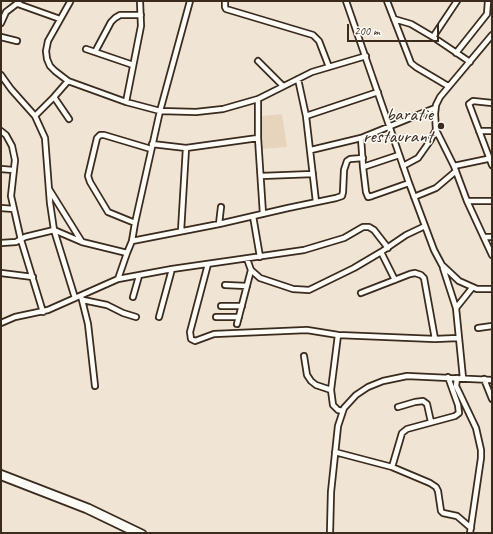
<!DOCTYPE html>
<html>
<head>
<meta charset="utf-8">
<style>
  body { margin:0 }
  #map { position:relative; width:493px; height:534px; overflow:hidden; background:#f0e5d4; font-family:Caveat,sans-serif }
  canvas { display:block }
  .frame { position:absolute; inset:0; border:2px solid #3b2a1e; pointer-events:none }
  .scale { position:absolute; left:347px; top:24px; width:92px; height:18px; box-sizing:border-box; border:2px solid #3b2a1e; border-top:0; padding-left:5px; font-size:12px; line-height:14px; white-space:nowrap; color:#3b2a1e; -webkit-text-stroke:3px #fdfcf7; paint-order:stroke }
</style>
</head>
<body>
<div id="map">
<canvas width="493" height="534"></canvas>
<div class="frame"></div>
<div class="scale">200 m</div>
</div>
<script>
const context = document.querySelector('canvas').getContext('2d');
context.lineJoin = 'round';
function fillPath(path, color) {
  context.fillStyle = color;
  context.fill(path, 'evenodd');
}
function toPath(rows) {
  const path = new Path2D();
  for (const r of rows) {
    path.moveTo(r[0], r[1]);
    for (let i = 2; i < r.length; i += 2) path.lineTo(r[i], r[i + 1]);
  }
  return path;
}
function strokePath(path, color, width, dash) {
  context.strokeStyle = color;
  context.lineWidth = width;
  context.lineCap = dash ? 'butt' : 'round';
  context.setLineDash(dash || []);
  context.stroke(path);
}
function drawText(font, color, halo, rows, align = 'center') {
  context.font = font + ' Caveat,sans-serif';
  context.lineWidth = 3;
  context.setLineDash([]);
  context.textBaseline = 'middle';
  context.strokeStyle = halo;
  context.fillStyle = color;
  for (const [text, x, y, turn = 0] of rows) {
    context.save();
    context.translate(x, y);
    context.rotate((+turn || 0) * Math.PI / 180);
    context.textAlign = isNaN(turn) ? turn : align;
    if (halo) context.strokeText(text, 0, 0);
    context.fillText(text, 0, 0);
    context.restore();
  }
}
fillPath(toPath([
  [282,114,287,147,261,149,260,116]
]), '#e6d5bc');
const minor = toPath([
  [225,1,225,7,226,9,313,35,319,41,329,67],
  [346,1,409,183,434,250,442,265,459,281,477,289,492,289],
  [387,1,411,63,416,67,448,86],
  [70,2,48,41,46,51,47,59,50,66,55,71,68,81,126,102,160,111,196,112,223,109,258,99,312,72,366,56],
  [18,4,60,19],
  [394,19,411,24,433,37,470,62],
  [1,23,6,12,19,2],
  [492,35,440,97,436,105,435,114,436,130,454,166,467,201,492,255],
  [1,37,17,41],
  [433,37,457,1],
  [86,49,133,65],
  [95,52,111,22,115,18,120,15,141,15],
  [456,53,487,14,488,1],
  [258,61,283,86],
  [1,75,11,89,35,116,45,138,50,203,54,230,75,298],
  [298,79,306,116,316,202],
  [54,97,69,119],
  [258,99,258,138,263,214],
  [126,102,141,26,140,1],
  [492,103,473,101,469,104,492,165],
  [35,116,54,97,68,81],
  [306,116,378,92],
  [1,131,6,135,12,146,15,160,11,196,21,240,43,312],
  [479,131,492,131],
  [361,138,363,167,399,155],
  [152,144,186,148,258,138],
  [311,150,361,138,435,108],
  [403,166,418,158,430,141,436,130],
  [454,166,492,158],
  [363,167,366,192,368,197,372,196,409,183],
  [1,169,13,170],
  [261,176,313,174],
  [49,189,82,242],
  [414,197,436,188,456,171],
  [467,201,492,201],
  [1,208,14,209],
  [253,216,260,257],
  [135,223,108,212,90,182,88,176,97,138,100,135,104,135,151,149],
  [219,224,221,207],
  [181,231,186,148],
  [484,237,492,237],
  [132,241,219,224,288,208,336,198,342,196,343,192,344,170,347,161,350,159,363,158],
  [1,243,16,242,25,237,54,230,82,242,127,253],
  [381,252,395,280],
  [247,259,251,270,260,278,293,289,309,290,354,268,381,252,406,235,425,226],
  [208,264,190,332,191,339,195,341,214,334,307,330,338,335,435,339,458,338],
  [443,268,456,308,463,378],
  [1,273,33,277],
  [118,279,127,253,132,241,135,223,160,111,190,1],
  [225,285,247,286],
  [361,293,410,274,415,273,421,275,424,278,435,339],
  [81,296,88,324,95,386],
  [133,297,139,276],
  [83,300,107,305,123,313,136,317],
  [221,306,242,306],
  [456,308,472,288],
  [159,317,172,269],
  [216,317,239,317],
  [1,323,15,317,48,310,118,279,172,269,304,250,344,238,363,227,369,227,374,230,388,248],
  [237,324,251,270],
  [478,328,492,326],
  [338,335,331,390,333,405,338,410,343,411],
  [304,356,307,375,311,381,316,385,331,390],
  [457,378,456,386,458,390,476,428,481,450,481,458,470,533],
  [484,379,492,399],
  [398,407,415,402,423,401,427,404,431,422],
  [335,452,392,467,430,483,436,487,438,491,441,511,443,513,457,516,471,528],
  [392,467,402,433,407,429,455,416,459,413,458,405,448,377],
  [1,473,89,507,143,533],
  [1,477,86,510,134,533],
  [330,533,331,492,338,426,344,408,356,395,368,387,383,381,407,376,492,380]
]);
strokePath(minor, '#3b2a1e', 8);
strokePath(minor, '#fdfcf7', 4.5);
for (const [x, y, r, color] of [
  [441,126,4,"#3b2a1e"]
]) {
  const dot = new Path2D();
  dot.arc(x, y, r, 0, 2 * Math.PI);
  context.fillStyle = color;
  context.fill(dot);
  strokePath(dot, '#fdfcf7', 1.5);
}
drawText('19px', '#3b2a1e', '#fdfcf7', [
  ["baratie",433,115],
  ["restaurant",433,137]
], 'right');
</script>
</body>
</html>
